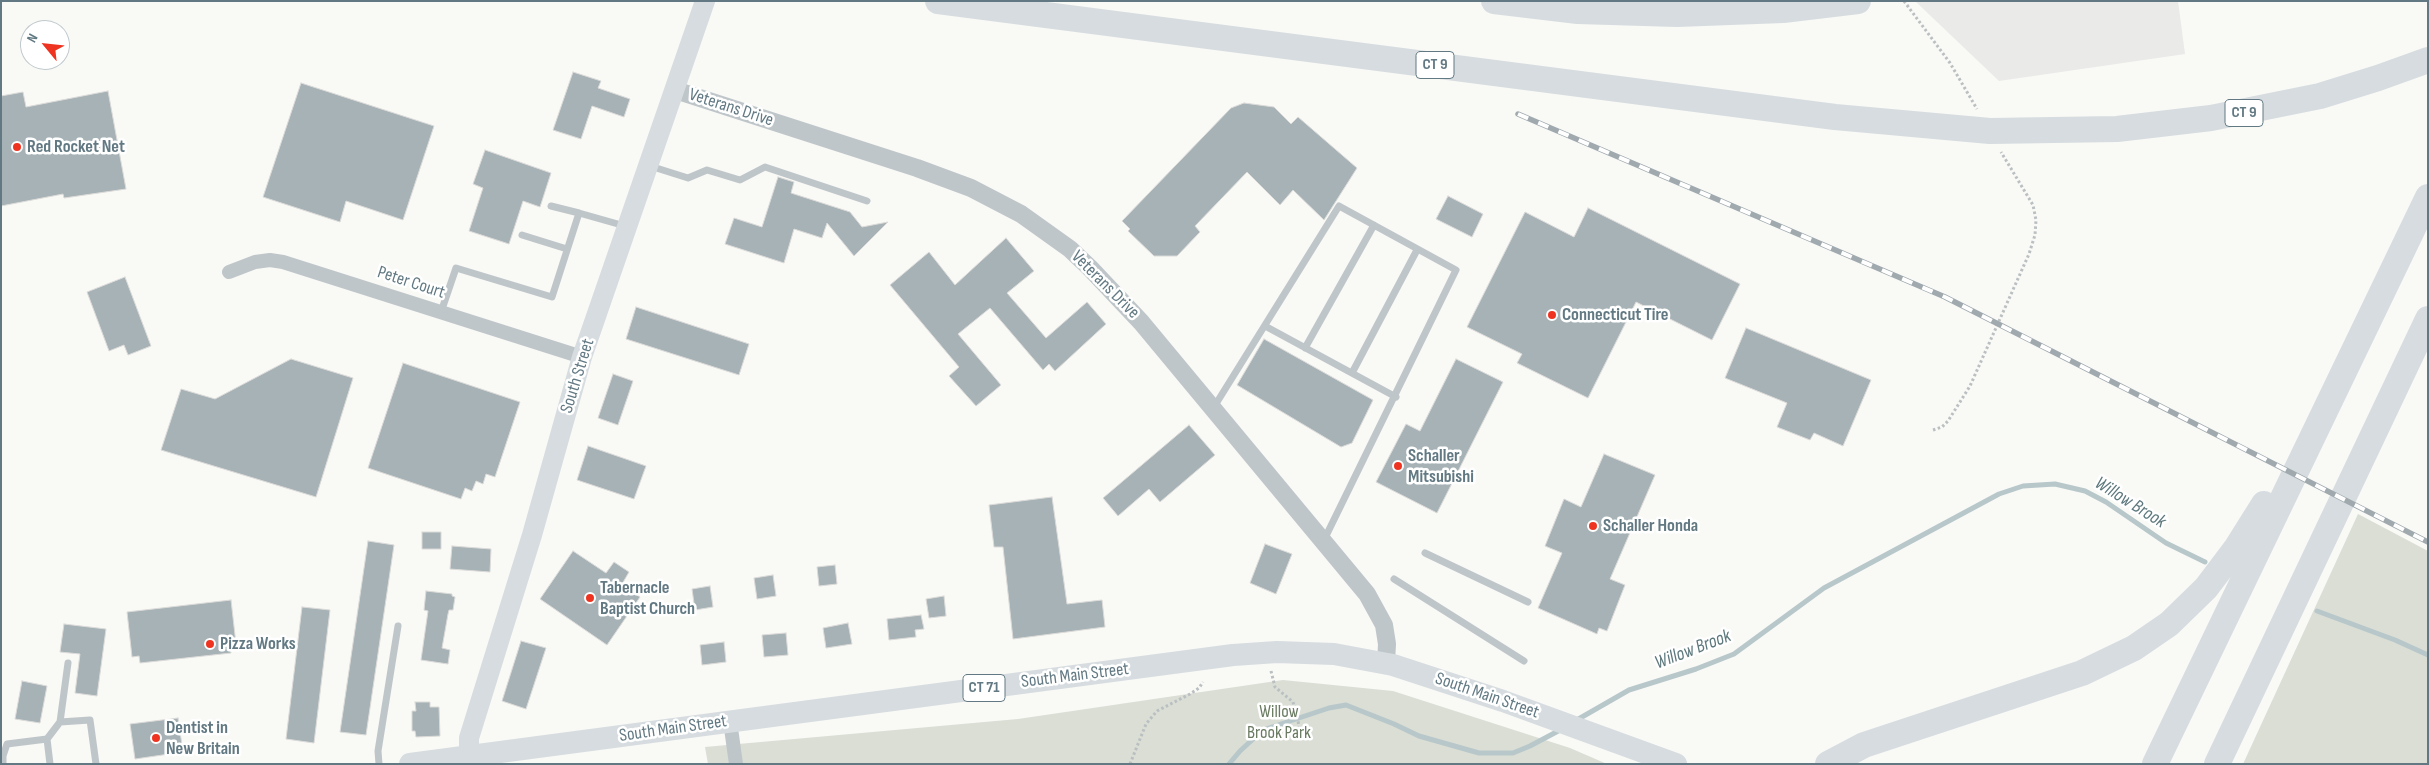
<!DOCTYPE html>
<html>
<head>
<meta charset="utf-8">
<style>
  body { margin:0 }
  #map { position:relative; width:2429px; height:765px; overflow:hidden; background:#f9f9f6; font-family:"Sofia Sans Condensed",sans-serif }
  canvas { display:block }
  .frame { position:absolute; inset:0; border:2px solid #627983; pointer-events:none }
  .north { position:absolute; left:20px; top:20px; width:50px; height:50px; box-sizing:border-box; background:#fff; border:1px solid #c0c9cd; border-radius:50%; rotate:298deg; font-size:14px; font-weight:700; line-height:20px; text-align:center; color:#627983 }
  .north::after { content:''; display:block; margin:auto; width:18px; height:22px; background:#ee3421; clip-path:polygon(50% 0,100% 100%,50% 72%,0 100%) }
</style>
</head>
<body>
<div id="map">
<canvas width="2429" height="765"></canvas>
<div class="frame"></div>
<div class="north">N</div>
</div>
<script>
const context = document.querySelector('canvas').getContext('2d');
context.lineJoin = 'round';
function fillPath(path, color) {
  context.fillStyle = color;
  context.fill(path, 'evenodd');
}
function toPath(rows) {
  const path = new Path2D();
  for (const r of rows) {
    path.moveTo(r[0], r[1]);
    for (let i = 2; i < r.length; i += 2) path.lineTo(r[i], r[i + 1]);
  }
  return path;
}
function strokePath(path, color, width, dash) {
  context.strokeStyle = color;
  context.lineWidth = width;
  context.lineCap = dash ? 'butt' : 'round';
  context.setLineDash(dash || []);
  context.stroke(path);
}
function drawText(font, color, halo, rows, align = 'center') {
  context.font = font + ' "Sofia Sans Condensed",sans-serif';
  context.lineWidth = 5;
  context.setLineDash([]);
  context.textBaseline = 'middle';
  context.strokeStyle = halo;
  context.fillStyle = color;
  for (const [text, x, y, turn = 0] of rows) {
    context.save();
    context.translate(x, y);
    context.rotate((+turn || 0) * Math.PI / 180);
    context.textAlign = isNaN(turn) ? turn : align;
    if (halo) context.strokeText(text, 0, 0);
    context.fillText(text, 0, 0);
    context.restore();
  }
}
fillPath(toPath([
  [1915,1,2178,1,2185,54,1999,81]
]), '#eaeae9');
fillPath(toPath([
  [2358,514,2428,551,2428,764,2243,764],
  [1283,680,1393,691,1570,748,1607,764,708,764,705,747,1018,719]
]), '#daded5');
strokePath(toPath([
  [2317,611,2395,640,2428,655],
  [1575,721,1629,690,1696,669,1734,654,1824,588,1999,494,2023,486,2055,484,2085,491,2106,502,2166,543,2205,562],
  [1229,764,1240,751,1263,730,1329,708,1346,705,1394,724,1419,736,1479,753,1513,753,1530,746,1562,729]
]), '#b7c7ca', 5);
const building = toPath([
  [573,72,601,81,598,88,630,99,624,117,592,106,581,139,553,130,573,72],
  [301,83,434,126,403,220,346,201,340,222,263,197,301,83],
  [108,91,126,189,64,198,63,194,1,206,1,96,23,92,26,107,108,91],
  [1244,103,1274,107,1291,124,1298,117,1357,168,1324,220,1293,190,1280,205,1247,172,1195,226,1200,232,1177,256,1154,256,1128,231,1130,229,1122,221,1231,108,1244,103],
  [485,150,551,173,540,207,523,201,509,244,469,231,483,188,473,184,485,150],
  [778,177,794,182,791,193,850,212,862,227,888,222,854,256,827,223,822,238,794,229,784,263,725,244,734,218,762,227,778,177],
  [1448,196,1483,214,1472,237,1436,219,1448,196],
  [1588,208,1740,284,1712,340,1636,302,1588,398,1517,363,1522,354,1467,327,1525,212,1574,237,1588,208],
  [1006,238,1034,271,1007,293,1046,338,1087,302,1106,324,1055,371,1049,364,1043,370,990,308,958,334,1001,385,976,406,949,376,959,367,890,285,929,252,955,285,1006,238],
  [125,277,151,346,128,355,124,345,109,351,87,292,125,277],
  [636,307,749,344,739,375,626,339,636,307],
  [1746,328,1871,380,1843,446,1814,433,1810,440,1777,427,1787,403,1725,378,1746,328],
  [1264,339,1373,400,1352,443,1341,447,1237,385,1264,339],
  [291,359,353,378,316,497,161,450,181,389,215,399,291,359],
  [1456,359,1503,382,1437,513,1376,482,1406,424,1420,431,1456,359],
  [403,363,520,402,495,477,486,474,483,484,476,481,472,491,465,488,461,499,368,468,403,363],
  [613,374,633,381,618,425,598,418,613,374],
  [1189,425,1215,455,1160,502,1149,489,1118,516,1103,498,1189,425],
  [588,446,646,466,634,499,577,480,588,446],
  [1604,454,1655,475,1610,579,1625,585,1607,631,1599,628,1597,634,1538,608,1562,553,1545,546,1564,499,1581,507,1604,454],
  [1052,497,1067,604,1102,600,1105,627,1013,639,1003,547,994,547,989,505,1052,497],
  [422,532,441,532,441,549,422,549,422,532],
  [368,541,394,545,366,735,340,732,368,541],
  [1265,544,1292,554,1276,594,1250,583,1265,544],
  [452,546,491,549,490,572,450,569,452,546],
  [573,551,606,573,614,562,629,572,622,584,640,597,607,645,540,599,573,551],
  [835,565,837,584,819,586,817,567,835,565],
  [773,575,776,596,757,599,754,578,773,575],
  [710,586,713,607,695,610,692,589,710,586],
  [426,591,452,594,452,596,455,597,453,610,449,610,448,614,442,648,450,650,448,664,421,660,428,611,424,610,426,591],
  [944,596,946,616,929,618,926,599,944,596],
  [231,600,236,644,230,645,231,653,140,663,139,656,132,657,127,612,231,600],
  [302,607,330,610,314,743,286,739,302,607],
  [921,615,924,629,915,630,916,637,889,640,887,619,921,615],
  [848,623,852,644,826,648,823,628,848,623],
  [64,624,106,629,97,696,75,693,80,654,60,652,64,624],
  [786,633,788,655,764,657,762,635,786,633],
  [521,641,546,648,526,709,502,701,521,641],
  [724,642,726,662,702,665,700,645,724,642],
  [22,681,47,686,40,723,15,719,22,681],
  [415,702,430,702,430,707,439,707,440,736,416,737,415,731,412,731,412,711,416,711,415,702],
  [178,718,183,752,135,759,130,724,178,718]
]);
fillPath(building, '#a6b2b6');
strokePath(building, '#dbdad8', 1);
strokePath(toPath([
  [1904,1,1950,63,1977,109],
  [1933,430,1942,427,1948,421,1970,386,2029,254,2035,235,2036,220,2033,205,2001,152],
  [1271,671,1275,687,1293,702,1302,737],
  [1130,764,1146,724,1157,711,1190,694,1199,688,1203,682]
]), '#babfc1', 3, [2.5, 2.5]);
strokePath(toPath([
  [650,166,688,178,707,170,740,180,765,167,867,201],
  [551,206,579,213],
  [522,235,567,249],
  [441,312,456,268,552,297,579,213,625,226],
  [1265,326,1396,397],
  [1305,348,1374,225],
  [1352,373,1417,250],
  [1214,407,1339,206,1456,270,1324,540],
  [1425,553,1528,602],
  [1394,579,1524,661],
  [68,663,60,722,90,720,96,764],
  [47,739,50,764],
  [3,764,3,756,7,744,47,739,60,722],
  [379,764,378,751,398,626]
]), '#bfc6c9', 7);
strokePath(toPath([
  [229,272,255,262,270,260,283,262,582,357],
  [730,721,736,764]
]), '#bfc6c9', 14);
strokePath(toPath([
  [675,90,917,168,971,188,1021,214,1070,249,1090,268,1141,322,1367,594,1384,625,1387,644,1386,663]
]), '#bfc6c9', 18);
strokePath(toPath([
  [469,756,469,738,532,535,582,357,705,1]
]), '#d6dcdf', 20);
strokePath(toPath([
  [410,764,1233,655,1277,652,1334,654,1393,665,1503,701,1676,764]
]), '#d6dcdf', 22);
strokePath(toPath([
  [938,1,1835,117,1990,131,2117,129,2211,118,2320,96,2378,78,2428,60],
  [1494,1,1578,11,1677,14,1783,10,1858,1],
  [1828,764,1864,745,2082,673,2134,648,2169,624,2206,588,2237,547,2264,504],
  [2155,764,2428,197],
  [2217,764,2428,319]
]), '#d6dcdf', 26);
const rail = toPath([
  [1518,114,1945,297,2428,542]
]);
strokePath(rail, '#9fa9ae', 5.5);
strokePath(rail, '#fff', 4, [11]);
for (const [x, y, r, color] of [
  [17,147,5,"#ee3421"],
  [1552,315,5,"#ee3421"],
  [1398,466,5,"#ee3421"],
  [1593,526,5,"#ee3421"],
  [590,598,5,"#ee3421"],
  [210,644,5,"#ee3421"],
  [156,738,5,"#ee3421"]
]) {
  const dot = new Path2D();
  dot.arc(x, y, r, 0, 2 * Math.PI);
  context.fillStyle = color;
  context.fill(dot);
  strokePath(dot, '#fff', 2);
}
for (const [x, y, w] of [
  [1435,65,38],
  [2244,113,38],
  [984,688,42]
]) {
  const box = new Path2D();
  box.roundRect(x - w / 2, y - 13.5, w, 27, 4);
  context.fillStyle = '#fff';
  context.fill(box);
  strokePath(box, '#627983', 1);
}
drawText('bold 16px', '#627983', null, [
  ["CT 9",1435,65],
  ["CT 9",2244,113],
  ["CT 71",984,688]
]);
drawText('18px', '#627983', '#fff', [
  ["Veterans Drive",731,108,18],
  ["Peter Court",411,283,18],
  ["Veterans Drive",1105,285,45],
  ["South Street",578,376,-73],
  ["South Main Street",1075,676,-7],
  ["South Main Street",1487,696,19],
  ["South Main Street",673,729,-8]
]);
drawText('bold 18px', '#627983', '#fff', [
  ["Red Rocket Net",27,147],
  ["Connecticut Tire",1562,315],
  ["Schaller",1408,456],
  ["Mitsubishi",1408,477],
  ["Schaller Honda",1603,526],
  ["Tabernacle",600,588],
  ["Baptist Church",600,609],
  ["Pizza Works",220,644],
  ["Dentist in",166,728],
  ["New Britain",166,749]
], 'left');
drawText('18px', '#697a61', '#fff', [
  ["Willow",1279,712],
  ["Brook Park",1279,733]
]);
drawText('italic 19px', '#5d787d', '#fff', [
  ["Willow Brook",2130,503,32],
  ["Willow Brook",1693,650,-21]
]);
</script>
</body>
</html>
